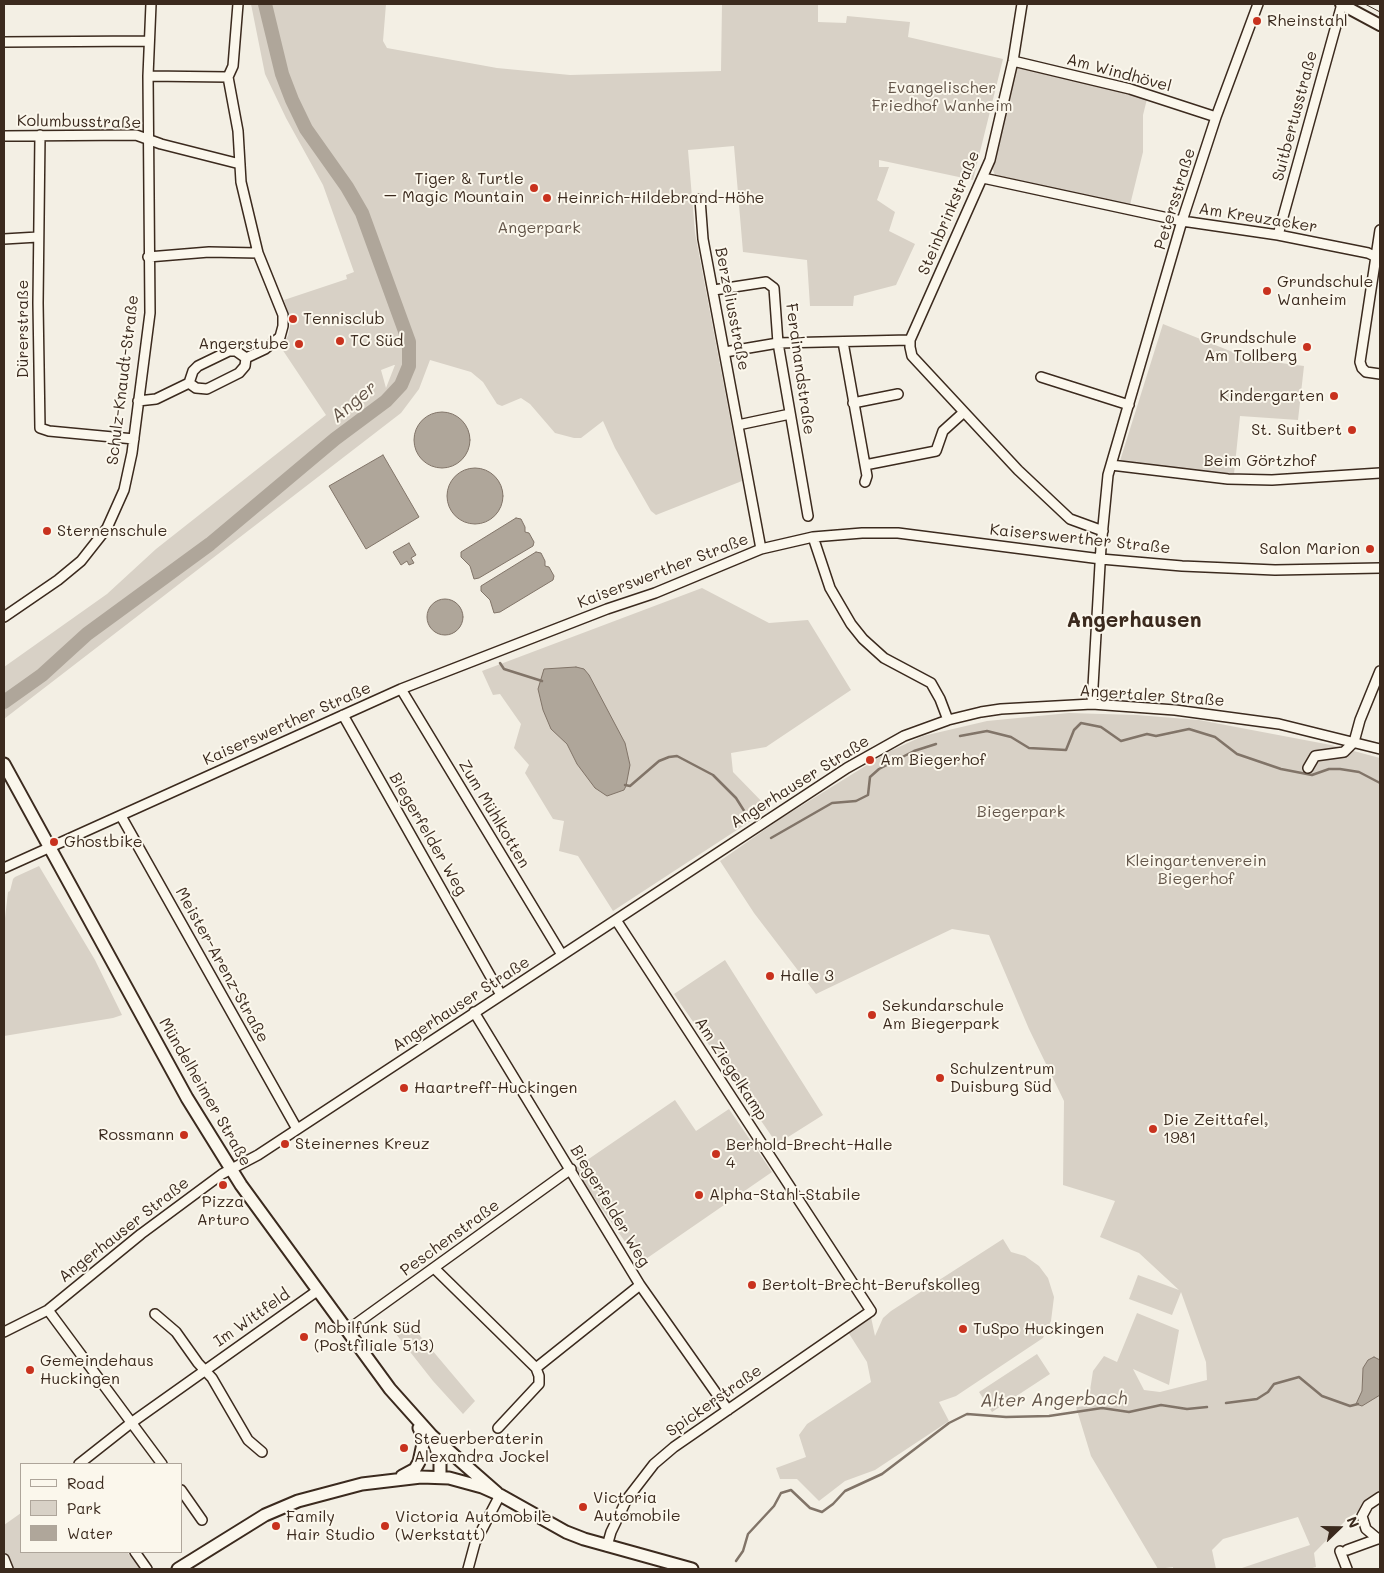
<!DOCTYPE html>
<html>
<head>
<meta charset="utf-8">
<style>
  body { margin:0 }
  #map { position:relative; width:1384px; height:1573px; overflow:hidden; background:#f3efe4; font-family:Mali,sans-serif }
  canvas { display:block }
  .frame { position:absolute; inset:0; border:5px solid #3b2a1e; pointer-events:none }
  .legend { position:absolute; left:20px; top:1463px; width:162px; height:90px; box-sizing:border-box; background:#fbf7ec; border:1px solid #aea59a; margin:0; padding:6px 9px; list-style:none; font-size:15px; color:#3b2a1e }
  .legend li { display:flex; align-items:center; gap:10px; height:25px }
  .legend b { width:25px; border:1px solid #aea59a }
  .north { position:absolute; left:1314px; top:1503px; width:50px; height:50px; -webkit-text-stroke:4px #fbf7ec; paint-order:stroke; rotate:68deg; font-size:14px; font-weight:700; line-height:20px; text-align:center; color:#3b2a1e }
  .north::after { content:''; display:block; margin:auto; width:18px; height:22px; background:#3b2a1e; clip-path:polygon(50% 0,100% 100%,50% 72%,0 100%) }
</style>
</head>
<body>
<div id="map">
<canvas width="1384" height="1573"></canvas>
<div class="frame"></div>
<ul class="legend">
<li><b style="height:6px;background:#fbf7ec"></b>Road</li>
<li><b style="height:14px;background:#d8d1c6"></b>Park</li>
<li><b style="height:14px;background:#afa69a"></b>Water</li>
</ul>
<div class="north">N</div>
</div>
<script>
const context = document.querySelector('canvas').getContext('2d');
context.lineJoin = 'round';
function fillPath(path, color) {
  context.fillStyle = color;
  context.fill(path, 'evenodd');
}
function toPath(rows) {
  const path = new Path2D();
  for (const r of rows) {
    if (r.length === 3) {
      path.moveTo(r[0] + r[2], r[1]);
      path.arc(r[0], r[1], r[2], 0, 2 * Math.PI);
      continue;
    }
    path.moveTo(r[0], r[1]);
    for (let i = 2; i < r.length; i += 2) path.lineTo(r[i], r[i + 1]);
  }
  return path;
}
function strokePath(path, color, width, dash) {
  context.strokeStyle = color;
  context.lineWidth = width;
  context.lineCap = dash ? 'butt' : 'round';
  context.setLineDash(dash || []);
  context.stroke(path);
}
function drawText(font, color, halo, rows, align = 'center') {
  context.font = font + ' Mali,sans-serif';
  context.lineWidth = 4;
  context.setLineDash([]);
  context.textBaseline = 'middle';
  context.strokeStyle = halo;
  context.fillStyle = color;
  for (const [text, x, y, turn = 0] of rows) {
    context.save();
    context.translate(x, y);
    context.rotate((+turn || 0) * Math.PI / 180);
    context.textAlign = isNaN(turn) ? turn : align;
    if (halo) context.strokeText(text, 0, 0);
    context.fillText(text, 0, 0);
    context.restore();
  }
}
fillPath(toPath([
  [251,4,386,4,383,41,387,48,497,68,570,75,721,71,722,4,818,4,818,22,846,23,847,16,910,22,908,37,1003,59,973,180,879,160,879,167,889,167,877,200,895,212,889,231,915,244,896,285,854,296,853,306,810,306,807,260,743,252,734,146,688,150,695,233,742,481,656,515,651,511,615,448,603,421,581,438,574,438,555,433,530,404,521,398,502,406,497,404,483,382,471,372,430,360,419,389,401,413,4,719,4,667,107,594,156,549,326,415,280,346,288,336,291,321,284,300,347,279,346,275,354,272,323,185,286,118,265,74],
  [394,365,395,365,386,388,381,370],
  [1016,65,1064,76,1147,99,1143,115,1143,152,1130,205,995,175,992,168],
  [1163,324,1250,359,1304,366,1298,420,1240,416,1234,474,1119,464],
  [702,588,769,623,808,620,851,690,766,747,731,753,733,772,769,809,613,911,578,856,559,851,564,821,553,819,525,773,529,765,514,748,521,724,500,694,493,695,482,671],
  [1069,713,1137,715,1199,720,1331,745,1380,758,1380,1497,1348,1518,1314,1553,1316,1567,1309,1569,1239,1569,1310,1545,1298,1517,1223,1539,1212,1550,1216,1569,1173,1569,1173,1567,1158,1569,1091,1456,1076,1407,1095,1405,1089,1397,1093,1371,1104,1356,1117,1362,1137,1313,1179,1330,1169,1385,1133,1369,1144,1390,1160,1392,1207,1380,1206,1362,1181,1292,1172,1315,1129,1299,1138,1275,1179,1290,1139,1253,1100,1237,1115,1201,1063,1185,1064,1101,1029,1029,989,935,952,929,816,994,754,913,720,861,780,819,888,752,923,736,987,721],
  [39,866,95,960,122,1015,113,1018,4,1036,4,927,8,892,10,891,13,879,15,877],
  [725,960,823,1115,777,1144,674,994],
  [675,1100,696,1131,729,1109,772,1172,640,1263,574,1169],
  [1003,1239,1011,1252,1025,1256,1039,1266,1048,1278,1054,1297,1051,1321,1043,1338,956,1396,939,1402,949,1421,875,1470,845,1481,819,1501,797,1479,780,1479,776,1468,806,1457,799,1435,807,1424,871,1382,867,1362,848,1332,871,1317,875,1336,883,1318,891,1311],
  [410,1324,475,1401,463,1414,433,1381,396,1334],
  [1037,1354,1050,1374,992,1412,979,1392],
  [21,1513,21,1552,127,1552,140,1569,11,1569,4,1552,4,1525]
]), '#d8d1c6');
const water = toPath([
  [442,440,28],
  [383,455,419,517,366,549,329,486,383,455],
  [475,496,28],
  [516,518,521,519,525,527,525,532,529,533,534,542,533,546,479,578,474,579,470,566,461,557,461,552,516,518],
  [409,543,416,555,411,558,414,563,409,565,407,561,401,565,393,552,409,543],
  [536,552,541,553,545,561,545,566,549,567,554,576,553,580,500,612,494,613,490,600,481,591,481,586,536,552],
  [445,617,18],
  [576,667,584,669,589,675,625,743,630,765,626,786,624,790,607,796,595,788,577,764,567,744,551,729,543,710,538,689,544,669,576,667],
  [1374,1357,1380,1360,1380,1395,1362,1406,1356,1404,1362,1391,1363,1368,1368,1360,1374,1357]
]);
fillPath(water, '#afa69a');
strokePath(water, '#817468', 1);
strokePath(toPath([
  [500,663,504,669,542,681],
  [960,736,987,731,1011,737,1029,748,1066,750,1074,730,1081,723,1101,727,1121,741,1147,734,1156,736,1189,729,1215,737,1237,754,1281,769,1312,775,1329,769,1340,769,1359,772,1380,783],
  [625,785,630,786,659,761,669,757,677,756,713,775,736,798,748,817],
  [771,838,832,803,856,801,868,795,870,777,879,769,914,751,936,744],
  [1226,1403,1257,1399,1268,1392,1274,1384,1299,1377,1322,1396,1350,1406,1358,1404],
  [736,1561,743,1551,748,1534,774,1506,781,1493,791,1490,810,1508,822,1512,833,1504,845,1491,882,1474,949,1423,967,1414,1006,1417,1049,1416,1102,1408,1129,1412,1161,1405,1187,1409,1207,1407]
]), '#817468', 2.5);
strokePath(toPath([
  [4,702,42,675,87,634,210,544,335,439,386,401,401,385,409,366,409,342,362,213,347,187,306,129,292,100,282,74,265,4]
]), '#afa69a', 14);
const minor = toPath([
  [1022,4,1013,61,990,160,910,340,910,347,912,356,1018,470,1070,519,1103,531],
  [4,42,149,41],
  [1013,61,1130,89,1216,117],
  [148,76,228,77],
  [40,135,38,303,40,428,49,431,134,439],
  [4,136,136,135,161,144,240,164],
  [983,178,1182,221,1278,235,1368,253,1380,259],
  [700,199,703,239,761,549],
  [1380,230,1360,362,1362,368,1366,372,1380,374],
  [1278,235,1342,4],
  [4,239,38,237],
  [148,257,209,252,258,253],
  [714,290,766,282,774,288,778,343,808,516],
  [843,342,867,476,865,482],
  [725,352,778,343,910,340],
  [1041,377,1129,405],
  [189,383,196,388,207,389,239,373,245,366,246,358],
  [138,401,156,399,189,383,193,371,198,366,229,351,236,351,246,358,265,349,280,337,283,326,283,315,258,253,241,182,238,131,228,77,233,66,238,4],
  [853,403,898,394],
  [738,425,790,414],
  [865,465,936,451,943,431,964,412],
  [1111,465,1228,479,1272,480,1380,473],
  [813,537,830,588,851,624,863,639,884,658,931,683,940,699,948,720],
  [4,617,58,580,81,561,107,528,124,490,132,453,150,313,148,76,151,4],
  [401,689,562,955],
  [1092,704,1101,547,1108,475,1182,221,1216,117,1258,4],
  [343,715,501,995],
  [1308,768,1315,756,1344,752,1354,742,1360,720,1380,671],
  [121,816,297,1129],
  [4,868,401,689,607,609,655,593,761,549,813,537,862,533,898,533,1101,559,1182,566,1275,570,1380,568],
  [474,1012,640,1285,728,1410],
  [434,1268,536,1368,640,1285],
  [48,1310,162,1464],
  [155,1314,176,1332,198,1363,212,1378,248,1440,262,1452],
  [346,1331,571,1169],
  [4,1332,48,1310,141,1234,222,1174,258,1155,847,768,904,736,948,720,981,712,1001,709,1092,704,1175,710,1279,724,1380,749],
  [498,1428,539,1384,539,1376,536,1368],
  [79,1464,131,1423,317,1291],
  [181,1490,202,1520],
  [1378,1539,1366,1529,1362,1516,1368,1505,1380,1497],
  [607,1546,611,1532,627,1499,654,1464,674,1447,871,1311,616,920],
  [1347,1550,1380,1538],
  [1340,1551,1347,1569],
  [135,1552,147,1569],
  [4,1559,8,1569],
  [468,1569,475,1543,500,1495]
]);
const tertiary = toPath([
  [1341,4,1380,25]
]);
const secondary = toPath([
  [4,764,187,1098,241,1185,390,1389,432,1436,497,1493],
  [433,1440,440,1459,440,1477],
  [402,1476,415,1469,419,1462,424,1439,419,1428],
  [178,1569,265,1515,298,1501,362,1484,421,1477,449,1478,482,1487,500,1495,566,1532,584,1539,692,1569]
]);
strokePath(minor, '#3b2a1e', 12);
strokePath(tertiary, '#3b2a1e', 14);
strokePath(secondary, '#3b2a1e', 15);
strokePath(minor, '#fbf7ec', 9);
strokePath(tertiary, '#fbf7ec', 10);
strokePath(secondary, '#fbf7ec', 11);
strokePath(toPath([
  [1365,4,1380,12]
]), '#3b2a1e', 1);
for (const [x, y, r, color] of [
  [1257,21,5,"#c8321e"],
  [534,188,5,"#c8321e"],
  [547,198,5,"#c8321e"],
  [1267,291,5,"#c8321e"],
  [293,319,5,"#c8321e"],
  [340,341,5,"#c8321e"],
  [299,344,5,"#c8321e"],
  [1307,347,5,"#c8321e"],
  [1334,396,5,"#c8321e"],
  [1352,430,5,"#c8321e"],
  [47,531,5,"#c8321e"],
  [1370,549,5,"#c8321e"],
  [870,760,5,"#c8321e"],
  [54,842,5,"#c8321e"],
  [770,976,5,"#c8321e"],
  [872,1015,5,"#c8321e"],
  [940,1078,5,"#c8321e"],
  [404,1088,5,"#c8321e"],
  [1153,1129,5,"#c8321e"],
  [184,1135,5,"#c8321e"],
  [285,1144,5,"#c8321e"],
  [716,1154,5,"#c8321e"],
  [223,1185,5,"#c8321e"],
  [699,1195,5,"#c8321e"],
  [752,1285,5,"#c8321e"],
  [963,1329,5,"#c8321e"],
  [304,1337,5,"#c8321e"],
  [30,1370,5,"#c8321e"],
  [404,1448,5,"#c8321e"],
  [583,1507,5,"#c8321e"],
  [276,1526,5,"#c8321e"],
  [385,1526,5,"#c8321e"]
]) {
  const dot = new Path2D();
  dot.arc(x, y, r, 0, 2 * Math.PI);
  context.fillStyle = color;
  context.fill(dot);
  strokePath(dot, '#fbf7ec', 2);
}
drawText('16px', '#3b2a1e', '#fbf7ec', [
  ["Rheinstahl",1267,21],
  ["Tiger & Turtle",524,179,"right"],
  ["– Magic Mountain",524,197,"right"],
  ["Heinrich-Hildebrand-Höhe",557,198],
  ["Grundschule",1277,282],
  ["Wanheim",1277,300],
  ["Tennisclub",303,319],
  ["Grundschule",1297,338,"right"],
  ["Am Tollberg",1297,356,"right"],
  ["TC Süd",350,341],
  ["Angerstube",289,344,"right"],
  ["Kindergarten",1324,396,"right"],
  ["St. Suitbert",1342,430,"right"],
  ["Sternenschule",57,531],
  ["Salon Marion",1360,549,"right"],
  ["Am Biegerhof",880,760],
  ["Ghostbike",64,842],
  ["Halle 3",780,976],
  ["Sekundarschule",882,1006],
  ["Am Biegerpark",882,1024],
  ["Schulzentrum",950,1069],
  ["Duisburg Süd",950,1087],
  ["Haartreff-Huckingen",414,1088],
  ["Die Zeittafel,",1163,1120],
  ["1981",1163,1138],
  ["Rossmann",174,1135,"right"],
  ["Steinernes Kreuz",295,1144],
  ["Berhold-Brecht-Halle",726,1145],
  ["4",726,1163],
  ["Alpha-Stahl-Stabile",709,1195],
  ["Pizza",223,1202,"center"],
  ["Arturo",223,1220,"center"],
  ["Bertolt-Brecht-Berufskolleg",762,1285],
  ["Mobilfunk Süd",314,1328],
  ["(Postfiliale 513)",314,1346],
  ["TuSpo Huckingen",973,1329],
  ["Gemeindehaus",40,1361],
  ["Huckingen",40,1379],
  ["Steuerberaterin",414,1439],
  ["Alexandra Jockel",414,1457],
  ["Victoria",593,1498],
  ["Automobile",593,1516],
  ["Family",286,1517],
  ["Hair Studio",286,1535],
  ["Victoria Automobile",395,1517],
  ["(Werkstatt)",395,1535]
], 'left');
drawText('16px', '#3b2a1e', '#fbf7ec', [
  ["Am Windhövel",1119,73,15],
  ["Suitbertusstraße",1295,116,-75],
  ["Kolumbusstraße",79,122,1],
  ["Petersstraße",1175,199,-73],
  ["Steinbrinkstraße",949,213,-67],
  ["Am Kreuzacker",1258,218,9],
  ["Berzeliusstraße",732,309,79],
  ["Dürerstraße",23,329,-90],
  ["Ferdinandstraße",800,369,82],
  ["Schulz-Knaudt-Straße",123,380,-83],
  ["Beim Görtzhof",1260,461],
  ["Kaiserswerther Straße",1080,539,6],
  ["Kaiserswerther Straße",663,571,-21],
  ["Angertaler Straße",1152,696,4],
  ["Kaiserswerther Straße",287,724,-24],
  ["Angerhauser Straße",800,782,-32],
  ["Zum Mühlkotten",494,814,59],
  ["Biegerfelder Weg",428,834,60],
  ["Meister-Arenz-Straße",222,965,61],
  ["Angerhauser Straße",461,1004,-33],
  ["Am Ziegelkamp",731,1069,57],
  ["Mündelheimer Straße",205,1092,60],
  ["Biegerfelder Weg",610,1206,59],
  ["Angerhauser Straße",124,1230,-38],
  ["Peschenstraße",450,1238,-36],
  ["Im Wittfeld",252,1318,-35],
  ["Spickerstraße",714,1401,-35]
]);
drawText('16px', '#625448', '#fbf7ec', [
  ["Evangelischer",942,88],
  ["Friedhof Wanheim",942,106],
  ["Angerpark",539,228],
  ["Biegerpark",1021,812],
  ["Kleingartenverein",1196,861],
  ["Biegerhof",1196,879]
]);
drawText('italic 18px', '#645549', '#fbf7ec', [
  ["Anger",354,402,-40],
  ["Alter Angerbach",1054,1400,-1]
]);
drawText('bold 21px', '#3b2a1e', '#fbf7ec', [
  ["Angerhausen",1134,621]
]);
</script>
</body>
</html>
